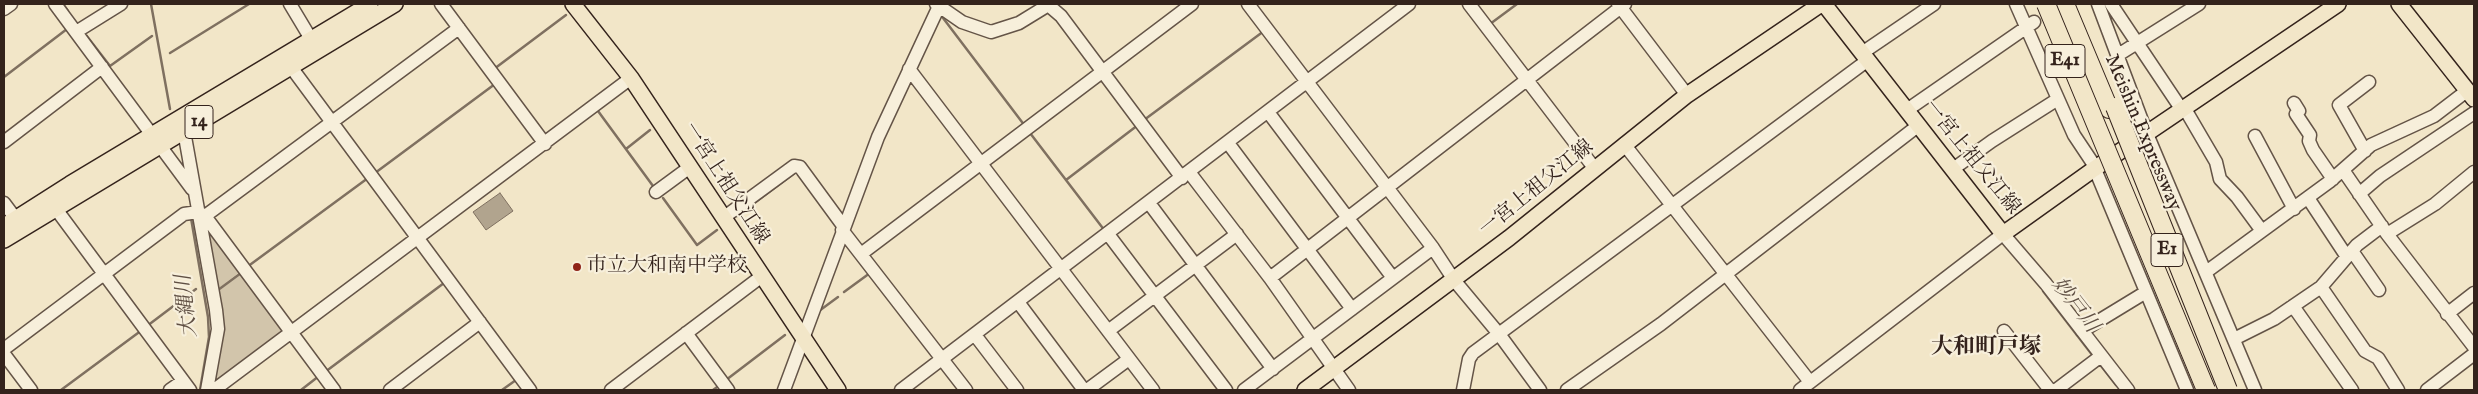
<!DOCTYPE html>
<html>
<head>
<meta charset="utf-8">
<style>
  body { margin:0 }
  #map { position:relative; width:2478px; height:394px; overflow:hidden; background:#f2e6c8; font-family:"IM FELL English",serif }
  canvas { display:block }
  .frame { position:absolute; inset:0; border:5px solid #34231c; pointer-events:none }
</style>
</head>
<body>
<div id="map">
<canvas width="2478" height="394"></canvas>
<div class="frame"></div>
</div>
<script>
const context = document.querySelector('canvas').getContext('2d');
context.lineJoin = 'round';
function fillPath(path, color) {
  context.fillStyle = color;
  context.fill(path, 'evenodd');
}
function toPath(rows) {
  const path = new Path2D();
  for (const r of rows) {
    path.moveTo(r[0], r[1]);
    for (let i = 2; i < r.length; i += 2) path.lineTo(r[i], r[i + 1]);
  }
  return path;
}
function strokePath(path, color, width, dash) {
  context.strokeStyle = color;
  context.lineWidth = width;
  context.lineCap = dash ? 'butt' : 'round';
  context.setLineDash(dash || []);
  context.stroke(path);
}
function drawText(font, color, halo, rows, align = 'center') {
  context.font = font + ' "IM FELL English","Noto Serif JP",serif';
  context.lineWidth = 4.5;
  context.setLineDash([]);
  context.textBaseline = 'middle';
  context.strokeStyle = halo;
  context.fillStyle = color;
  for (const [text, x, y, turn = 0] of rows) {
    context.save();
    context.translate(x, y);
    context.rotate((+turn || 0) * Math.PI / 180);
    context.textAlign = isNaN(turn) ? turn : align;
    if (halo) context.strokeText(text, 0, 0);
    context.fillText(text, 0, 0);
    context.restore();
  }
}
fillPath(toPath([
  [203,220,241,271,215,291],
  [243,272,287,333,214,387,220,352,220,331,215,293]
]), '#d2c5ab');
const water = toPath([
  [500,193,513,211,486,230,473,212,500,193]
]);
fillPath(water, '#b1a48e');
strokePath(water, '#7f7060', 1);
strokePath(toPath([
  [63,4,68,11],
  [151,4,170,109],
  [940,14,1025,126],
  [1490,24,1517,4],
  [86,35,110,66,152,36],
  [170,53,249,4],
  [494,69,566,15],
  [4,77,67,29],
  [598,111,653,186],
  [1144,120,1264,31],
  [1030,133,1105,231],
  [626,149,650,130],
  [375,173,495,84],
  [1066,180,1138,125],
  [663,198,697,245,717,230],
  [737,216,796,172],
  [191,218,208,317,209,337,200,390],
  [247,267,368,178],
  [218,290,241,273],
  [2043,291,2093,356],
  [844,292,870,273],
  [819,311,838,297],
  [147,326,196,289],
  [2098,362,2116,385],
  [325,372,444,283],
  [726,380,785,335],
  [61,390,142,330],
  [301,390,319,376],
  [502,390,516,380],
  [713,390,720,385]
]), '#7f7060', 2.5);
const minor = toPath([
  [55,4,192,189],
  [290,4,311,39],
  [441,4,545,144],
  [936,4,962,22,991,32,1019,23,1050,4],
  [1047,4,1061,16,1182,178],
  [1248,4,1433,248,1454,280,1499,334,1540,390],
  [1469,4,1595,169],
  [1618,4,1687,95],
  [2016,4,2074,135,2092,162,2187,390],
  [2098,4,2147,134,2255,390],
  [2111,4,2182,110],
  [4,9,11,4],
  [76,32,121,4],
  [1862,53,1934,4],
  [2118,55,2199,4],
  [291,67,530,390],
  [909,69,1153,390],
  [2294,103,2299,111,2296,114,2310,135,2309,141,2313,150,2333,179],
  [2185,109,2216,162,2220,179,2237,197,2262,231],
  [1907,110,2034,22],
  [1268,112,1393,278],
  [184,131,216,310,218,329,207,390],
  [2255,136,2294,209],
  [4,142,102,67],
  [1228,143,1352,309],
  [1624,144,1810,382],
  [2365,151,2339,105,2369,82],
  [1953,169,1992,141,2058,99],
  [2343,170,2387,234,2474,347],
  [1189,172,1270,278,1349,390],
  [656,192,690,167],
  [2359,194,2380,176,2474,113],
  [2308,198,2347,257],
  [4,203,16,219],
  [1149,203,1273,369],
  [56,209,190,390],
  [205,216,334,390],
  [723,218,794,166,800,167,844,227],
  [842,230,966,390],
  [1108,234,1226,390],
  [2387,234,2435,204,2474,172],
  [2352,251,2379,290],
  [861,254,1192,4],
  [2206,272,2329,182,2371,145,2434,116,2468,90],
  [1270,278,1625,4],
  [2321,287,2365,351,2378,358,2398,390],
  [1018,302,1084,390],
  [2293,306,2352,390],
  [2447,314,2474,293],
  [1108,331,1237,234],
  [2004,331,2050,390],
  [2082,331,2146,292],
  [686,333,728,390],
  [975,335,1017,390],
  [2234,339,2274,319,2321,287,2357,245,2382,226],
  [4,349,184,214,198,212,205,216,459,28],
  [4,354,31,390],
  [170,390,183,381],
  [214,390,631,78],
  [390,390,480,322],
  [611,390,762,276],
  [784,390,878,137,940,4],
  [901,390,1409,4],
  [1087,390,1129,359],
  [1244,390,1433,248],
  [1463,390,1469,359,1473,353,1868,60],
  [1567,390,1661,324,1919,125],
  [1800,390,2003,234,2046,284,2128,390],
  [2056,390,2101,356],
  [2427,390,2474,354]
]);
const major = toPath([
  [573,4,631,78,838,390],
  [1824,4,2003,234,2094,169,2338,4],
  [2399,4,2474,99],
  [4,226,70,184,370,4],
  [4,240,395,4],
  [1305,390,1509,238,1687,95,1821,4]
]);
const highway = toPath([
  [2065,4,2109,109]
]);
strokePath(minor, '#645447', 15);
strokePath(major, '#34231c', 18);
strokePath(highway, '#34231c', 20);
strokePath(minor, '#f7efdb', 12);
strokePath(major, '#f2e6c8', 15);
strokePath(highway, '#f2e6c8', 18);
const highwayBridge = toPath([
  [2046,4,2206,390],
  [2115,107,2228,390]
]);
strokePath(highwayBridge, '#34231c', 20, []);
strokePath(highwayBridge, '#f2e6c8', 18);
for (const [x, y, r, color] of [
  [577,267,5,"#8f2418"]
]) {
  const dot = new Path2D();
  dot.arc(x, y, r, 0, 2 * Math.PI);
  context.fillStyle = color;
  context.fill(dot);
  strokePath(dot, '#f7efdb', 2);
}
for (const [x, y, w] of [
  [2065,61,40],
  [199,122,28],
  [2167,250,32]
]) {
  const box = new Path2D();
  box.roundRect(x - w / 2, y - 16.5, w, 33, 4);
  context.fillStyle = '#f7efdb';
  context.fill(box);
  strokePath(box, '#34231c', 1);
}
drawText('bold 19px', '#34231c', null, [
  ["E41",2065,61],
  ["14",199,122],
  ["E1",2167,250]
]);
drawText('20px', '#34231c', '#f7efdb', [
  ["Meishin Expressway",2142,133,67],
  ["一宮上祖父江線",1971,158,51],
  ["一宮上祖父江線",725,184,57],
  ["一宮上祖父江線",1537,189,-39]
]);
drawText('20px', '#34231c', '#f7efdb', [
  ["市立大和南中学校",587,267]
], 'left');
drawText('italic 21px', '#605044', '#f7efdb', [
  ["大縄川",188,306,-96],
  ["妙戸川",2074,306,52]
]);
drawText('bold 22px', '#34231c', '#f7efdb', [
  ["大和町戸塚",1986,348]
]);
</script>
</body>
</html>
